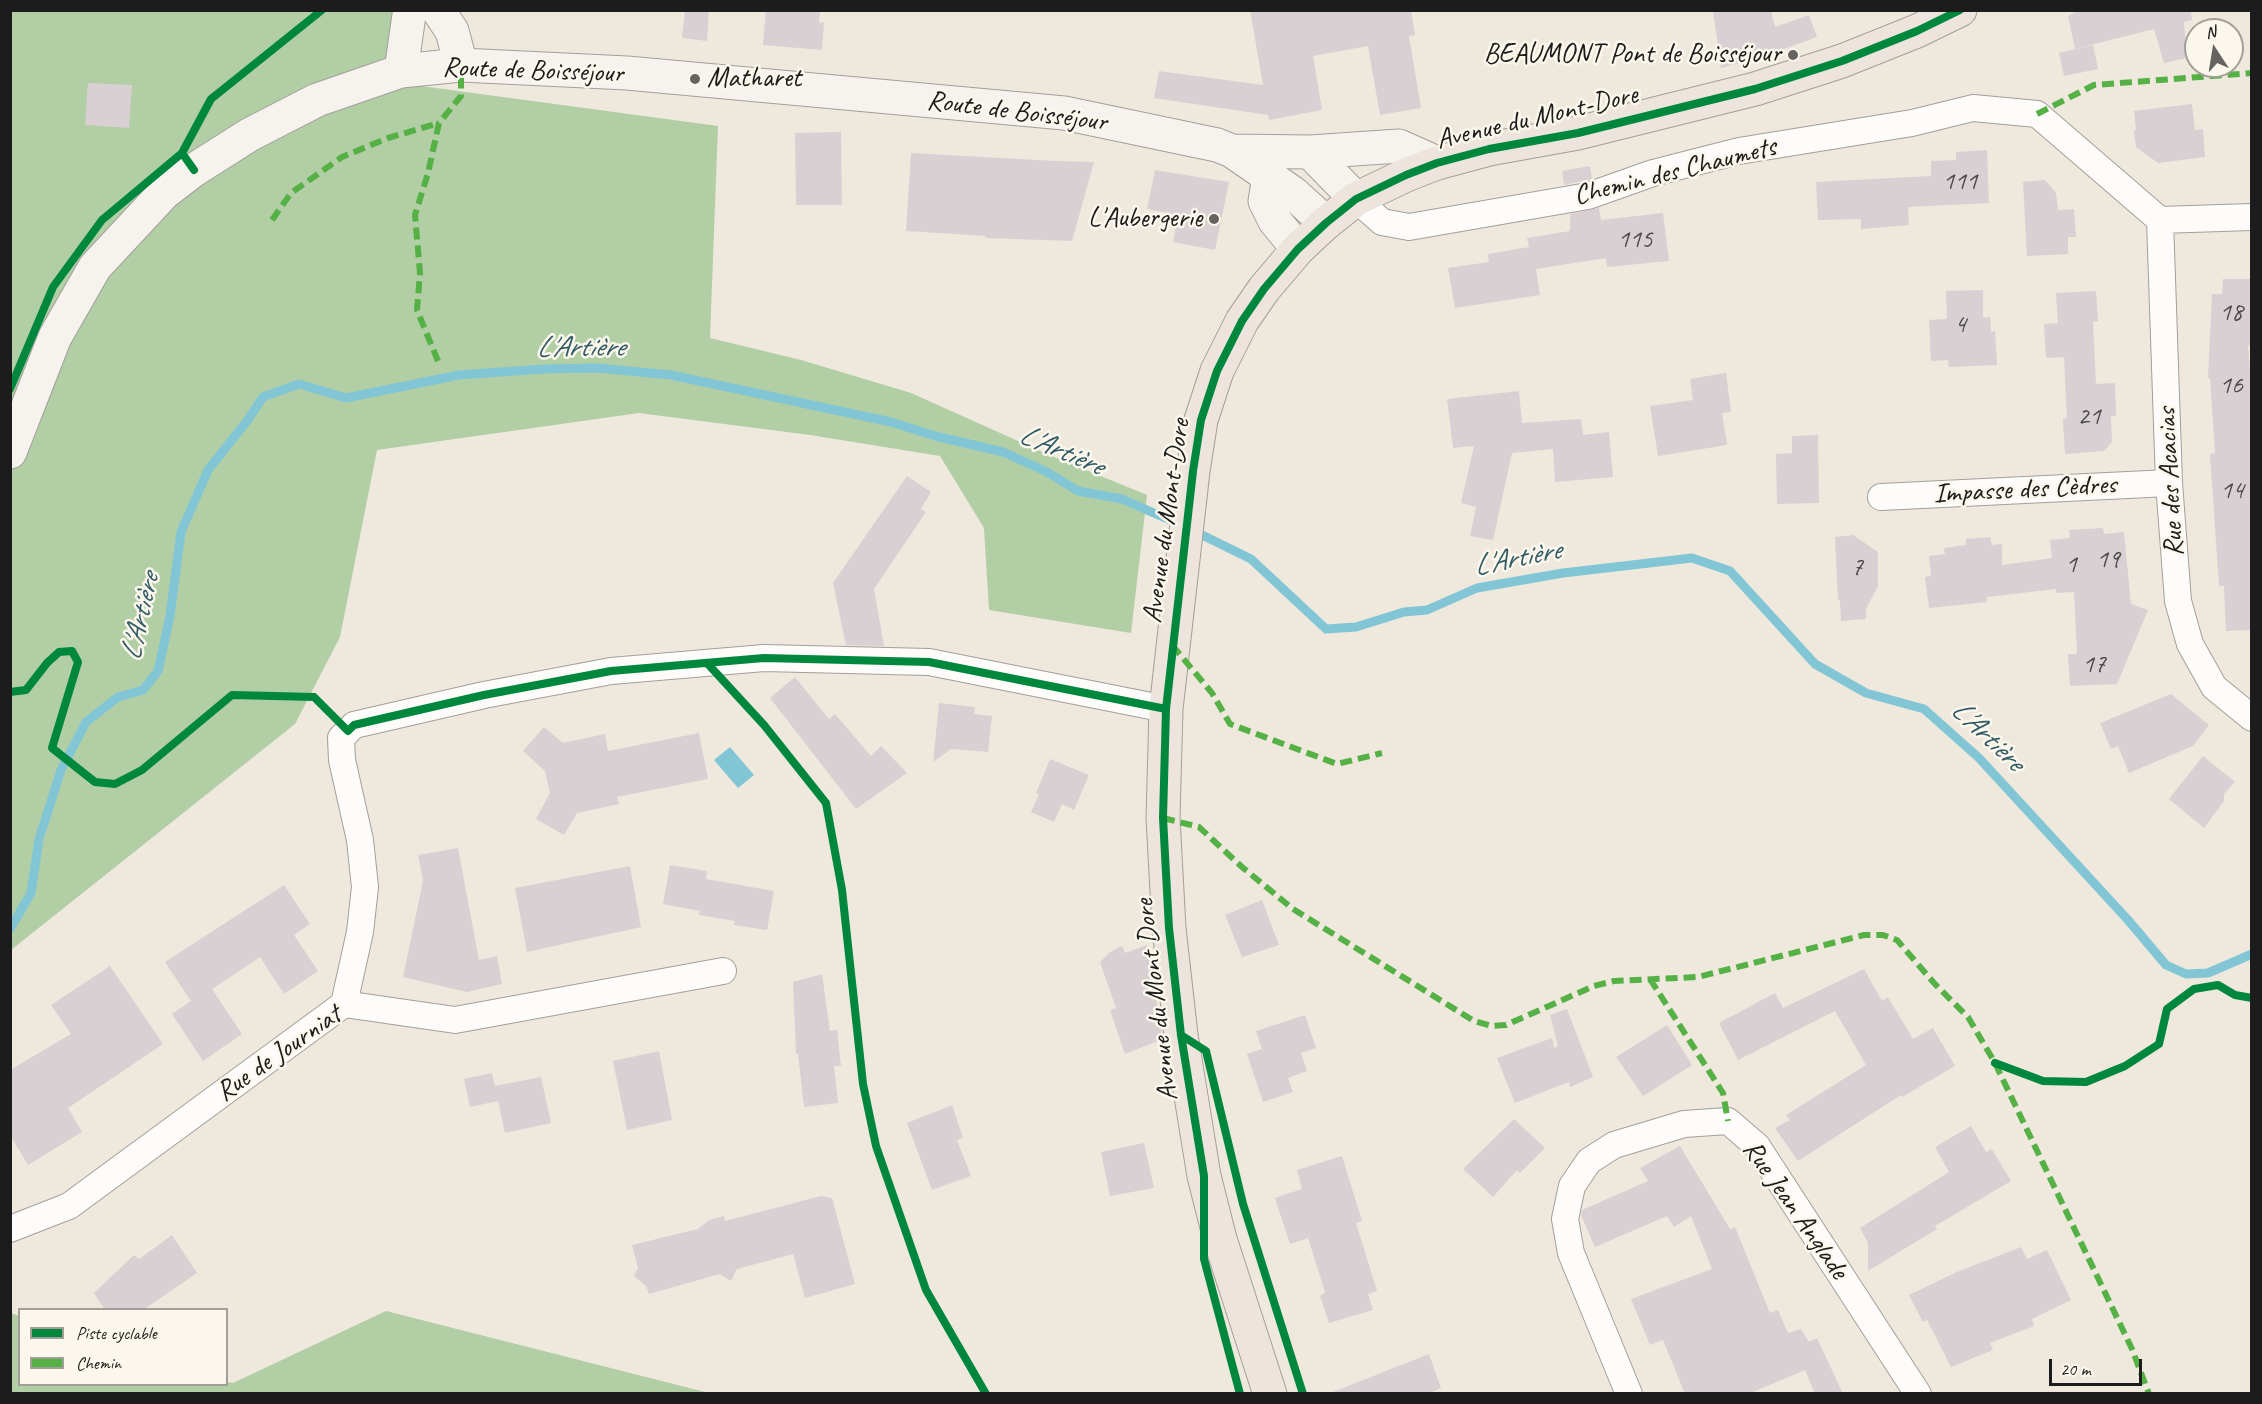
<!DOCTYPE html>
<html>
<head>
<meta charset="utf-8">
<style>
  body { margin:0 }
  #map { position:relative; width:2262px; height:1404px; overflow:hidden; background:#efe8dd; font-family:Caveat,sans-serif }
  canvas { display:block }
  .frame { position:absolute; inset:0; border:12px solid #1c1c1c; pointer-events:none }
  .legend { position:absolute; left:18px; top:1308px; width:210px; height:78px; box-sizing:border-box; background:#fbf7ec; border:2px solid #a29f99; margin:0; padding:8px 10px; list-style:none; font-size:18px; color:#1c1c1c }
  .legend li { display:flex; align-items:center; gap:12px; height:30px }
  .legend b { width:30px; border:2px solid #a29f99 }
  .north { position:absolute; left:2184px; top:18px; width:60px; height:60px; box-sizing:border-box; background:#fbf7ec; border:2px solid #a29f99; border-radius:50%; rotate:348deg; font-size:16px; font-weight:700; line-height:24px; text-align:center; color:#1c1c1c }
  .north::after { content:''; display:block; margin:auto; width:21px; height:27px; background:#666360; clip-path:polygon(50% 0,100% 100%,50% 72%,0 100%) }
  .scale { position:absolute; left:2049px; top:1359px; width:93px; height:27px; box-sizing:border-box; border:3px solid #1c1c1c; border-top:0; padding-left:8px; font-size:18px; line-height:21px; white-space:nowrap; color:#1c1c1c; -webkit-text-stroke:4px #fbf7ec; paint-order:stroke }
</style>
</head>
<body>
<div id="map">
<canvas width="2262" height="1404"></canvas>
<div class="frame"></div>
<ul class="legend">
<li><b style="height:8px;background:#00873e"></b>Piste cyclable</li>
<li><b style="height:8px;background:#55b145"></b>Chemin</li>
</ul>
<div class="north">N</div>
<div class="scale">20 m</div>
</div>
<script>
const context = document.querySelector('canvas').getContext('2d');
context.lineJoin = 'round';
function fillPath(path, color) {
  context.fillStyle = color;
  context.fill(path, 'evenodd');
}
function toPath(rows) {
  const path = new Path2D();
  for (const r of rows) {
    path.moveTo(r[0], r[1]);
    for (let i = 2; i < r.length; i += 2) path.lineTo(r[i], r[i + 1]);
  }
  return path;
}
function strokePath(path, color, width, dash) {
  context.strokeStyle = color;
  context.lineWidth = width;
  context.lineCap = dash ? 'butt' : 'round';
  context.setLineDash(dash || []);
  context.stroke(path);
}
function drawText(font, color, halo, rows, align = 'center') {
  context.font = font + ' Caveat,sans-serif';
  context.lineWidth = 5;
  context.setLineDash([]);
  context.textBaseline = 'middle';
  context.strokeStyle = halo;
  context.fillStyle = color;
  for (const [text, x, y, turn = 0] of rows) {
    context.save();
    context.translate(x, y);
    context.rotate((+turn || 0) * Math.PI / 180);
    context.textAlign = isNaN(turn) ? turn : align;
    if (halo) context.strokeText(text, 0, 0);
    context.fillText(text, 0, 0);
    context.restore();
  }
}
fillPath(toPath([
  [11,11,393,11,421,86,718,126,710,338,801,360,911,393,1047,454,1147,495,1131,633,989,610,984,528,940,456,810,435,639,413,377,450,340,637,295,724,11,950],
  [386,1311,709,1393,11,1393,11,1313,19,1316,20,1384,226,1384,227,1382,233,1383]
]), '#b1cea5');
fillPath(toPath([
  [730,747,754,775,738,788,714,760]
]), '#82c6d6');
strokePath(toPath([
  [1194,531,1251,559,1326,629,1356,627,1404,612,1427,610,1477,588,1563,573,1692,558,1730,571,1815,664,1866,693,1924,709,1979,758,2128,920,2166,965,2186,974,2208,973,2252,954],
  [10,929,31,893,39,839,61,770,86,722,118,697,143,690,158,671,170,616,181,532,208,470,247,421,263,397,299,384,346,398,459,375,544,369,597,368,671,375,891,422,935,436,1003,452,1047,472,1078,491,1122,499,1181,525]
]), '#82c6d6', 9);
fillPath(toPath([
  [685,10,709,10,707,41,682,38],
  [766,10,820,10,819,23,824,22,822,50,763,45],
  [1250,10,1411,10,1415,35,1409,36,1421,108,1380,115,1368,46,1313,56,1322,110,1269,120,1268,115,1154,98,1159,71,1263,85],
  [1713,10,1771,10,1775,27,1809,15,1817,37,1765,56,1721,68],
  [2079,10,2191,10,2192,20,2184,22,2187,58,2164,63,2154,29,2075,49,2068,16],
  [2093,45,2098,69,2064,76,2059,53],
  [88,83,132,85,129,128,85,125],
  [2192,104,2195,130,2203,129,2205,157,2158,163,2136,147,2134,131,2136,130,2134,111],
  [841,132,842,205,796,205,795,133],
  [1987,150,1989,203,1908,207,1909,225,1861,229,1861,219,1818,220,1816,182,1931,176,1931,161,1956,160,1956,152],
  [911,153,1056,161,1094,162,1072,241,985,238,986,236,906,231],
  [1590,166,1592,179,1564,185,1562,171],
  [1155,170,1229,182,1215,250,1173,242,1178,215,1147,209],
  [2045,180,2056,193,2058,210,2074,209,2076,237,2068,237,2068,254,2027,256,2023,182],
  [1599,208,1601,220,1663,213,1669,261,1607,267,1606,258,1536,269,1540,295,1455,308,1448,268,1489,262,1488,254,1529,247,1527,238,1570,231,1570,214],
  [2223,279,2252,279,2252,346,2248,345,2252,394,2252,630,2226,631,2224,586,2219,586,2210,454,2215,453,2210,378,2208,378,2212,294,2222,294],
  [1983,290,1983,318,1990,317,1991,332,1995,331,1997,365,1949,367,1948,360,1931,361,1929,320,1947,319,1946,291],
  [2096,291,2098,321,2093,322,2096,384,2115,383,2116,416,2111,416,2112,442,2104,451,2065,454,2063,419,2067,418,2064,357,2046,358,2044,324,2058,323,2056,293],
  [1726,373,1731,412,1722,413,1727,445,1658,456,1650,406,1693,400,1690,379],
  [1519,391,1522,423,1581,419,1583,435,1609,432,1613,477,1555,482,1553,449,1512,453,1493,540,1470,536,1476,507,1461,503,1474,446,1453,448,1447,399],
  [1818,435,1819,503,1777,504,1776,454,1792,453,1792,436],
  [907,476,931,492,921,509,926,512,874,589,884,646,846,645,833,583],
  [2103,528,2104,534,2124,532,2131,604,2148,610,2117,684,2070,686,2068,654,2077,654,2074,592,2056,593,2056,589,1987,597,1987,602,1929,608,1925,577,1931,576,1929,556,1945,554,1944,548,1966,545,1966,539,1990,537,1992,545,2002,544,2002,565,2052,558,2050,540,2070,538,2069,530],
  [1853,535,1878,552,1878,586,1866,609,1866,619,1841,621,1840,601,1838,600,1835,537],
  [795,677,829,719,835,714,871,756,881,746,907,773,856,809,770,698],
  [2171,694,2209,725,2193,746,2129,773,2118,746,2111,749,2100,723],
  [939,703,975,707,974,714,992,716,988,752,951,749,933,762],
  [544,727,563,743,605,734,608,751,699,733,708,779,617,797,619,804,577,813,564,835,536,819,550,793,545,771,523,751],
  [2203,756,2235,782,2224,794,2224,801,2204,828,2169,799],
  [1050,759,1089,775,1074,810,1062,804,1054,822,1031,812,1039,794,1036,793],
  [458,848,479,960,497,956,502,984,467,992,403,977,423,881,418,855],
  [670,865,707,871,706,879,774,891,767,930,734,925,735,921,699,915,700,911,663,904],
  [630,866,641,927,527,952,515,888],
  [284,885,310,924,294,935,318,971,284,994,260,957,212,989,242,1034,203,1061,172,1014,191,1001,165,962],
  [1262,900,1279,945,1242,957,1225,915],
  [1147,945,1163,1039,1125,1054,1110,1010,1116,1008,1100,962,1110,952,1122,946,1125,953],
  [110,966,163,1044,68,1108,82,1132,28,1165,10,1135,10,1070,71,1034,51,1005],
  [1864,969,1882,1001,1888,997,1913,1039,1933,1028,1955,1066,1902,1097,1901,1095,1798,1161,1775,1128,1790,1120,1786,1115,1866,1065,1835,1011,1738,1060,1719,1023,1775,993,1783,1008],
  [822,974,830,1031,837,1030,841,1066,834,1066,838,1103,804,1107,798,1054,796,1054,793,982],
  [1567,1009,1593,1077,1570,1087,1569,1082,1515,1103,1497,1058,1552,1038,1554,1048,1558,1046,1550,1015],
  [1305,1015,1316,1048,1301,1053,1307,1071,1288,1078,1293,1092,1263,1102,1247,1054,1262,1049,1256,1031],
  [1667,1025,1692,1065,1643,1096,1616,1057],
  [659,1051,672,1120,627,1130,613,1061],
  [492,1073,495,1086,541,1077,551,1123,505,1133,498,1101,470,1107,464,1079],
  [952,1105,963,1138,957,1140,971,1176,932,1190,907,1123],
  [1514,1119,1545,1148,1520,1173,1517,1170,1493,1197,1463,1169],
  [1971,1126,1986,1152,1992,1149,2011,1181,1935,1226,1937,1229,1868,1271,1868,1243,1860,1228,1949,1172,1935,1147],
  [1144,1143,1154,1188,1110,1196,1101,1152],
  [1680,1146,1730,1229,1735,1227,1770,1313,1778,1310,1788,1333,1801,1329,1809,1342,1817,1338,1843,1394,1815,1394,1805,1370,1748,1394,1685,1394,1663,1340,1650,1345,1631,1299,1712,1269,1691,1216,1674,1227,1667,1216,1595,1247,1581,1215,1582,1210,1648,1181,1640,1168],
  [1342,1156,1362,1221,1356,1223,1377,1291,1368,1294,1373,1310,1329,1323,1320,1296,1325,1292,1308,1238,1290,1244,1275,1198,1302,1189,1297,1170],
  [821,1196,832,1198,855,1284,805,1298,793,1254,737,1269,731,1281,720,1274,649,1294,646,1286,634,1276,638,1268,632,1245,698,1229,709,1220,724,1216,725,1221],
  [172,1235,197,1273,143,1310,105,1310,94,1293,134,1255,139,1259],
  [2021,1247,2027,1259,2047,1250,2071,1300,2032,1319,2034,1326,1990,1343,1993,1350,1951,1367,1927,1320,1923,1322,1909,1295,1957,1272],
  [1429,1354,1441,1388,1427,1394,1333,1394,1333,1392]
]), '#d8d0d3');
const street = toPath([
  [1356,199,1382,222,1409,227,1588,196,1653,173,1739,151,1912,123,1973,108,2037,114,2160,220,2252,217],
  [2160,220,2169,483,2178,601,2190,644,2214,687,2252,718],
  [1881,497,2169,483],
  [344,1004,360,932,365,887,360,840,342,760,341,738,354,725,484,695,611,671,764,658,929,662,1166,709],
  [10,1229,69,1206,344,1004,455,1020,723,971],
  [1629,1394,1571,1253,1565,1219,1572,1186,1589,1161,1614,1145,1684,1124,1728,1121,1757,1146,1918,1394]
]);
const secondary = toPath([
  [438,10,452,31,461,65],
  [401,71,409,15,412,10],
  [1232,151,1310,152,1399,146,1437,163],
  [1310,152,1356,199],
  [1269,177,1265,201,1275,221,1298,249],
  [10,452,55,337,95,267,164,193,194,170,249,135,317,100,401,71,461,65,627,73,1064,113,1217,145,1232,151,1293,193,1326,223]
]);
const primary = toPath([
  [1270,1394,1220,1239,1204,1176,1181,1035,1169,928,1163,818,1166,709,1193,471,1201,420,1217,371,1242,321,1264,289,1298,249,1326,223,1356,199,1406,175,1437,163,1489,149,1578,133,1755,89,1842,61,1917,31,1960,10]
]);
strokePath(street, '#a39f99', 28);
strokePath(secondary, '#a39f99', 35);
strokePath(primary, '#a39f99', 35);
strokePath(street, '#fdfcfa', 26);
strokePath(secondary, '#f6f3ef', 33);
strokePath(primary, '#ede5dd', 33);
strokePath(toPath([
  [2037,114,2094,85,2252,73],
  [272,220,291,193,342,157,388,138,439,123],
  [438,361,417,310,420,273,415,215,428,173,439,123,461,96,461,65],
  [1172,645,1212,693,1230,724,1337,764,1382,753],
  [1163,818,1199,827,1242,867,1293,909,1474,1021,1492,1026,1506,1025,1594,986,1614,981,1698,977,1864,935,1883,935,1897,940,1934,983,1968,1017,1995,1063,2132,1349,2149,1394],
  [1650,979,1723,1093,1728,1121]
]), '#55b145', 6, [12, 6]);
strokePath(toPath([
  [194,170,182,153,211,99,322,10],
  [10,389,53,287,102,220,182,153],
  [707,663,764,725,826,803,842,890,863,1084,876,1146,926,1290,986,1394],
  [10,692,26,690,47,663,59,652,72,651,78,662,52,748,95,782,115,784,142,770,232,695,314,697,348,731,354,725,484,695,611,671,764,658,929,662,1166,709],
  [1181,1035,1206,1051,1243,1204,1303,1394],
  [1995,1063,2043,1081,2086,1082,2125,1066,2159,1044,2167,1009,2194,989,2218,985,2235,995,2252,998],
  [1240,1394,1204,1259,1204,1176,1181,1035,1169,928,1163,818,1166,709,1193,471,1201,420,1217,371,1242,321,1264,289,1298,249,1326,223,1356,199,1406,175,1437,163,1489,149,1578,133,1755,89,1842,61,1917,31,1960,10]
]), '#00873e', 8);
for (const [x, y, r, color] of [
  [1793,55,6,"#666360"],
  [695,79,6,"#666360"],
  [1214,219,6,"#666360"]
]) {
  const dot = new Path2D();
  dot.arc(x, y, r, 0, 2 * Math.PI);
  context.fillStyle = color;
  context.fill(dot);
  strokePath(dot, '#fbf7ec', 2);
}
drawText('26px', '#4b494a', null, [
  ["111",1960,182],
  ["115",1635,240],
  ["18",2231,313],
  ["4",1960,325],
  ["16",2231,386],
  ["21",2089,417],
  ["14",2232,491],
  ["19",2108,560],
  ["1",2071,565],
  ["7",1857,568],
  ["17",2094,665]
]);
drawText('28px', '#1c1c1c', '#fbf7ec', [
  ["BEAUMONT Pont de Boisséjour",1781,55],
  ["Matharet",707,79,"left"],
  ["L'Aubergerie",1202,219]
], 'right');
drawText('28px', '#1c1c1c', '#fbf7ec', [
  ["Route de Boisséjour",533,71,2],
  ["Route de Boisséjour",1017,112,7],
  ["Avenue du Mont-Dore",1537,118,-13],
  ["Chemin des Chaumets",1675,172,-14],
  ["Rue des Acacias",2171,482,-93],
  ["Impasse des Cèdres",2025,490,-3],
  ["Avenue du Mont-Dore",1167,521,-82],
  ["Avenue du Mont Dore",1157,1000,-97],
  ["Rue de Journiat",279,1054,-35],
  ["Rue Jean Anglade",1795,1210,55]
]);
drawText('italic 30px', '#325a65', '#fbf7ec', [
  ["L'Artière",580,348],
  ["L'Artière",1061,451,23],
  ["L'Artière",1517,559,-11],
  ["L'Artière",141,617,-77],
  ["L'Artière",1987,736,44]
]);
</script>
</body>
</html>
